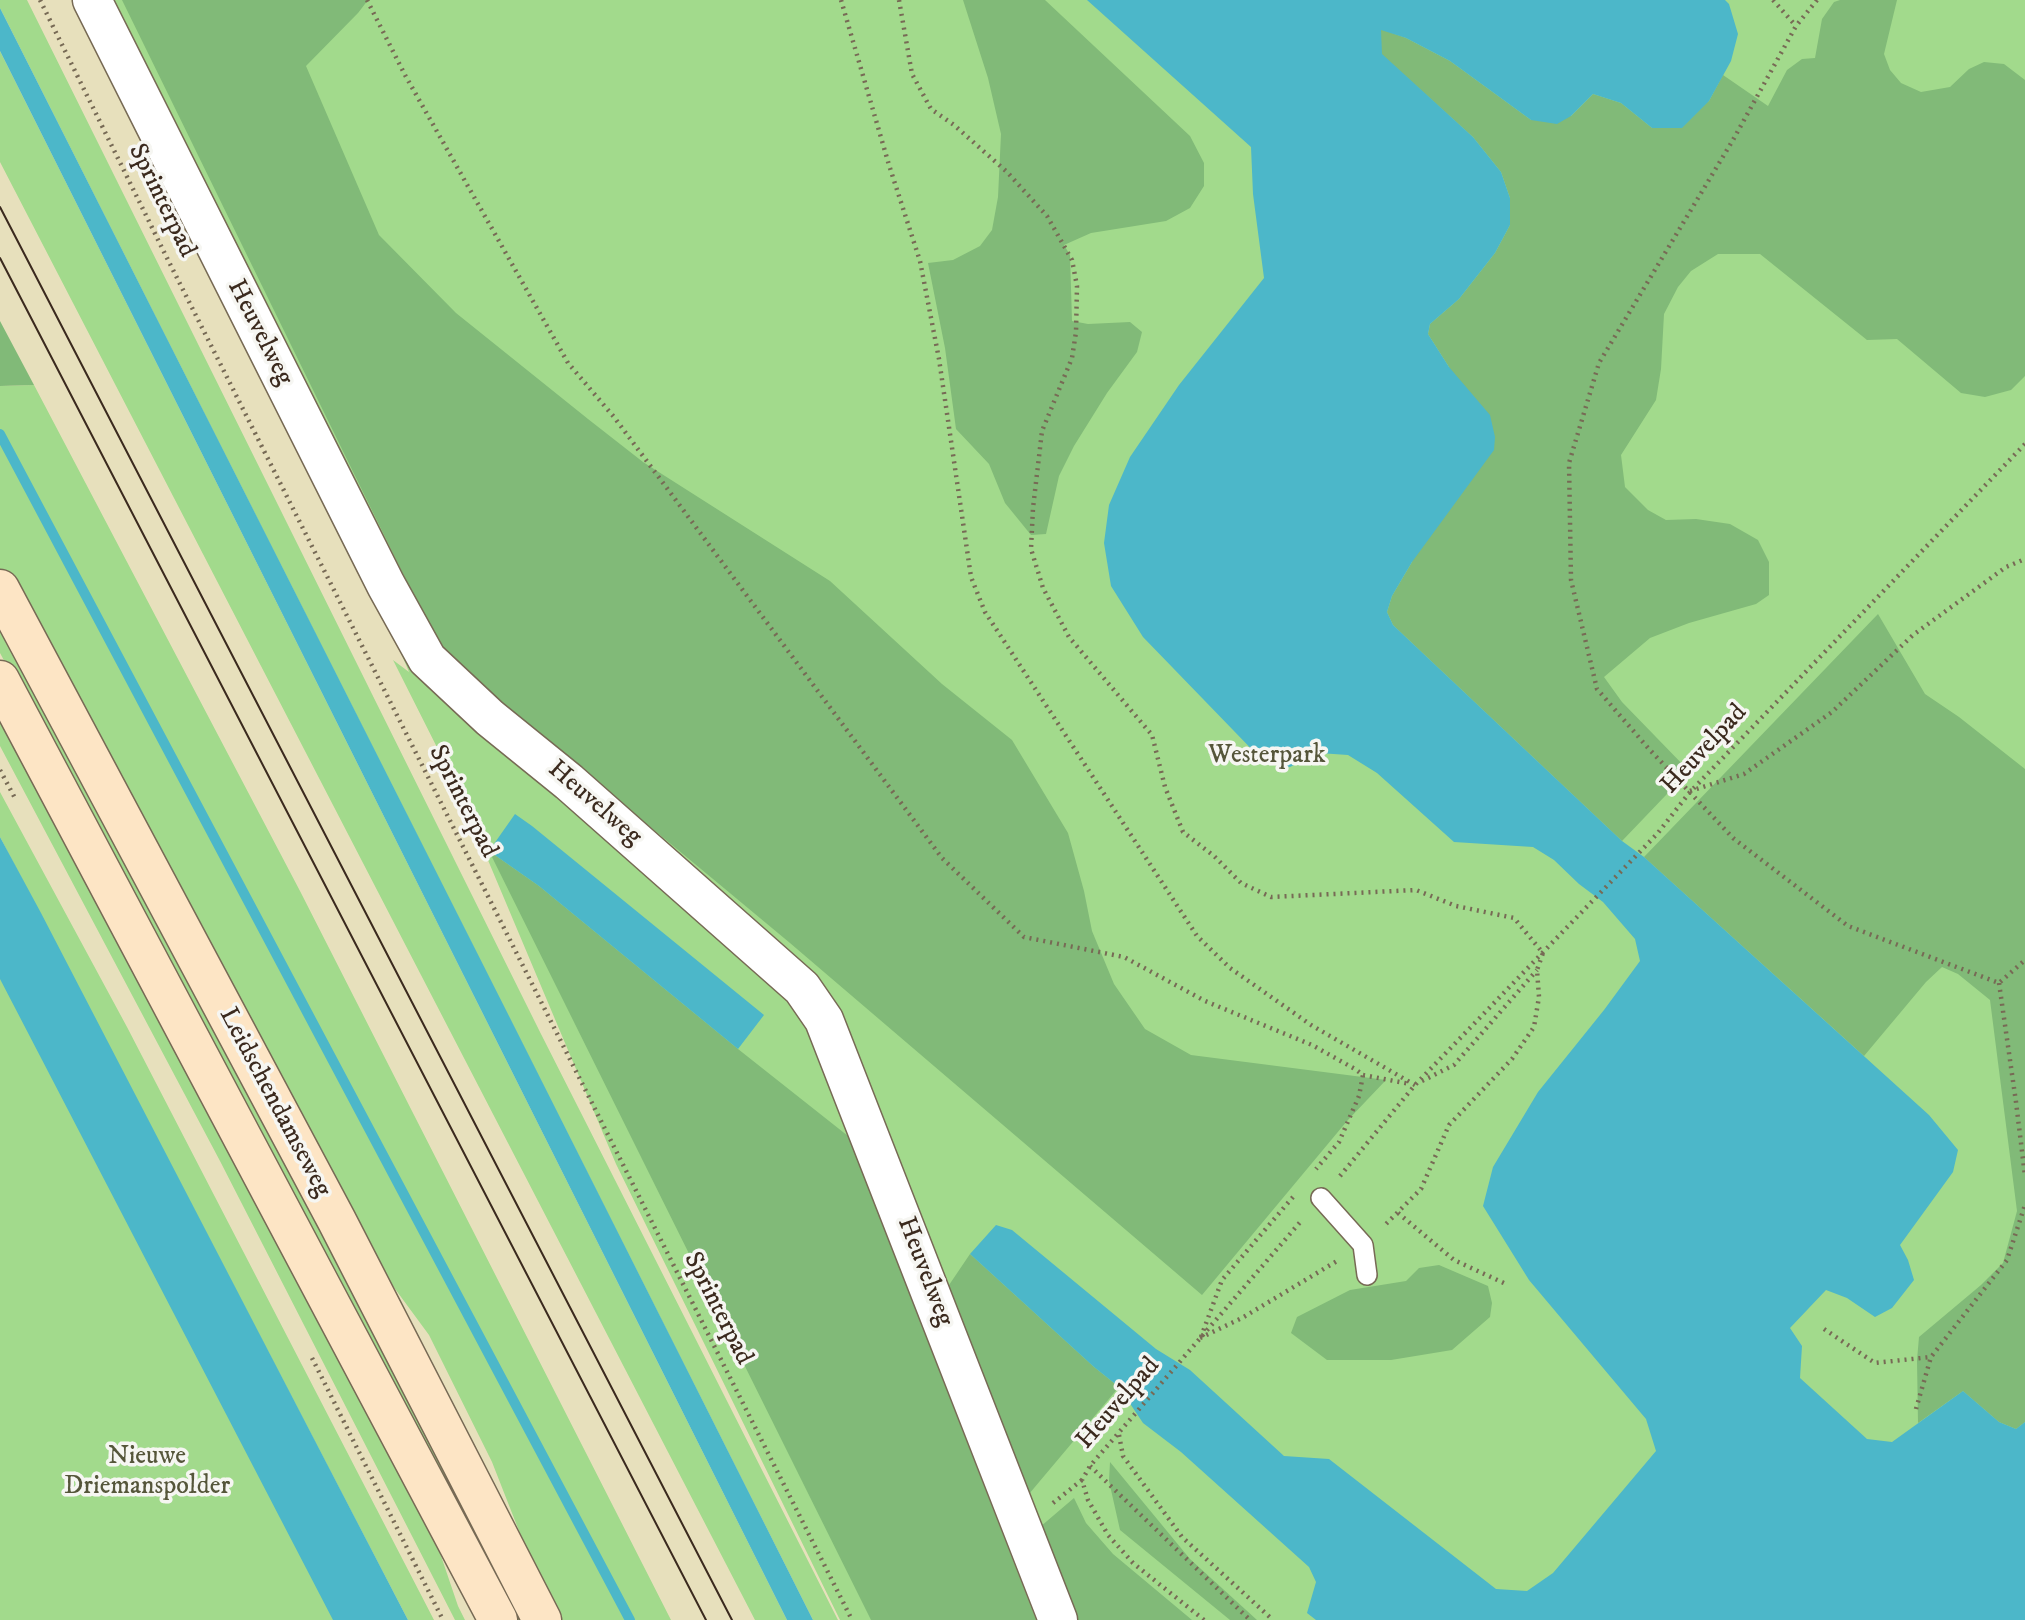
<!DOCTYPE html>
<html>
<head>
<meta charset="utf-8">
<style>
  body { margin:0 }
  canvas { display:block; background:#e7e0bc }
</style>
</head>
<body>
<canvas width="2025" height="1620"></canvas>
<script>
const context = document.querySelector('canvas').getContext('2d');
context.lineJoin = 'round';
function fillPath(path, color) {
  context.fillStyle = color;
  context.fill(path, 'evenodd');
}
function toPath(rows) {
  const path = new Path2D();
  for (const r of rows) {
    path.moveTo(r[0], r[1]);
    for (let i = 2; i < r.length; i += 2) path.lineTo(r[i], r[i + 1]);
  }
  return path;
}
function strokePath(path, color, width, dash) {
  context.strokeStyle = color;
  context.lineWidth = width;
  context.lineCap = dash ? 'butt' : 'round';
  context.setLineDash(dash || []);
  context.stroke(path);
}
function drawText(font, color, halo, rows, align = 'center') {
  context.font = font + ' "IM FELL DW Pica",serif';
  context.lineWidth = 7;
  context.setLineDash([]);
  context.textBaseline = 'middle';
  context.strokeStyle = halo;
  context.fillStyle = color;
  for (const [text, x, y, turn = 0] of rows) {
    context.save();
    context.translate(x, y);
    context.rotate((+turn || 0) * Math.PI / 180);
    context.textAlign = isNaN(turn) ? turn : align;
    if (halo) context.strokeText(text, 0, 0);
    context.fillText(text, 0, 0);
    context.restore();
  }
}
fillPath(toPath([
  [0,0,27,0,541,1034,838,1620,813,1620,0,8],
  [104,0,2025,0,2025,1620,840,1620,616,1164,458,789,393,660,409,672,252,301],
  [0,51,787,1620,755,1620,0,162],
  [34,385,300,891,671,1620,558,1620,541,1587,492,1462,429,1335,362,1244,0,570,0,386],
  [0,614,529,1620,510,1620,324,1258,0,653],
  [0,704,422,1500,458,1606,465,1620,455,1620,220,1161,0,746],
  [0,792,127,1027,434,1620,408,1620,0,837],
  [0,878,391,1620,0,1620]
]), '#a2da8c');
fillPath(toPath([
  [122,0,368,0,358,13,306,66,379,235,456,313,588,419,643,462,830,581,942,684,1012,740,1068,833,1084,891,1092,931,1114,984,1145,1029,1191,1055,1386,1080,1347,1121,1202,1295,790,943,476,682,435,639],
  [963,0,1045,0,1190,136,1204,163,1204,186,1190,208,1166,221,1091,233,1064,245,1070,255,1072,321,1088,324,1130,322,1142,332,1137,352,1107,393,1074,446,1059,476,1046,534,1031,535,1005,503,989,464,956,429,945,348,928,263,953,260,980,246,992,230,998,197,1001,134,988,78],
  [1840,0,1897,0,1884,54,1890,70,1901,83,1921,92,1950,87,1969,69,1984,62,2004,64,2025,80,2025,376,2011,390,1985,397,1961,393,1897,339,1867,340,1760,254,1718,254,1691,271,1678,287,1664,314,1661,369,1656,400,1621,455,1625,487,1648,510,1666,520,1696,519,1730,524,1758,540,1769,562,1769,595,1756,604,1689,623,1650,638,1604,677,1622,702,1689,771,1622,841,1393,625,1387,612,1392,596,1412,562,1449,367,1428,334,1430,324,1459,299,1495,253,1510,225,1510,198,1501,172,1473,137,1381,54,1381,29,1406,38,1450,61,1531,120,1571,116,1593,94,1621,103,1652,128,1709,101,1723,75,1768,106,1787,70,1802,59,1815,58,1822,19,1834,2],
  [0,321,34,385,0,386],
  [1878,614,1925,694,1959,717,2025,769,2025,1422,2016,1429,1999,1422,1963,1391,1918,1423,1917,1360,1919,1337,1981,1285,2003,1263,2017,1211,1990,1000,1958,974,1942,967,1926,982,1864,1056,1644,857],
  [489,851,539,886,738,1049,848,1136,1036,1620,871,1620],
  [970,1254,1094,1367,1119,1387,1029,1494,947,1288],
  [1439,1265,1488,1286,1492,1303,1490,1317,1452,1350,1391,1360,1327,1360,1291,1333,1297,1317,1350,1290,1406,1281,1419,1268],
  [1110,1462,1190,1559,1257,1620,1230,1620,1120,1530,1109,1481],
  [1074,1498,1086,1523,1113,1554,1192,1620,1075,1620,1040,1527]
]), '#81ba78');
fillPath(toPath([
  [1087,0,1725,0,1729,4,1738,34,1731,61,1709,101,1682,128,1652,128,1621,103,1593,94,1571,116,1557,124,1531,120,1450,61,1406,38,1381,30,1382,54,1473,137,1501,172,1510,198,1510,225,1495,253,1459,299,1430,324,1428,334,1449,367,1490,415,1495,437,1494,450,1412,562,1392,596,1387,612,1393,625,1622,841,1644,857,1929,1115,1958,1150,1953,1172,1900,1245,1908,1260,1914,1280,1892,1308,1875,1317,1847,1298,1826,1290,1790,1328,1802,1346,1800,1378,1867,1439,1892,1442,1963,1391,1999,1422,2016,1429,2025,1422,2025,1620,1316,1620,1307,1613,1316,1582,1309,1567,1181,1452,1143,1423,1119,1387,1094,1367,970,1254,996,1225,1012,1230,1156,1349,1190,1370,1284,1456,1329,1459,1496,1589,1527,1591,1553,1573,1656,1451,1646,1419,1529,1280,1483,1206,1493,1167,1538,1092,1604,1010,1640,961,1635,939,1603,902,1579,884,1554,860,1533,847,1454,842,1377,773,1348,755,1319,753,1290,767,1264,762,1143,637,1111,586,1104,543,1109,505,1130,457,1179,385,1264,278,1253,194,1251,147],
  [0,8,509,1016,813,1620,787,1620,0,51],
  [515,814,532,826,764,1015,738,1049,539,886,489,851],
  [0,837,41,913,408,1620,333,1620,0,979]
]), '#4cb7c9');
strokePath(toPath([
  [0,434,630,1620]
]), '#4cb7c9', 10);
const service = toPath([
  [1321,1198,1363,1245,1367,1275]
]);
const minor = toPath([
  [92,0,386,585,427,659,490,718,569,782,802,988,824,1020,1058,1620]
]);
const secondary = toPath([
  [0,589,337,1221,542,1620],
  [0,680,498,1620]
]);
strokePath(service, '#776a55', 22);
strokePath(minor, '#776a55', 41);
strokePath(secondary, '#776a55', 41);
strokePath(toPath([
  [40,0,168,260,852,1620],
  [367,0,405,75,568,363,614,417,942,858,1024,937,1124,957,1205,1001,1312,1045,1355,1069,1363,1075,1359,1096,1339,1142,1316,1169],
  [841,0,889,165,920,261,939,359,971,577,985,612,1197,936,1230,968,1311,1025,1415,1085],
  [899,0,912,74,931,109,954,125,1007,172,1047,216,1072,260,1077,286,1076,332,1072,358,1042,431,1033,508,1031,549,1043,588,1069,637,1152,735,1165,787,1183,832,1214,856,1241,883,1271,897,1416,890,1456,906,1514,918,1543,953,1537,970,1539,997,1534,1027,1512,1059,1449,1125,1421,1189,1383,1227],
  [1773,0,1796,26],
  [1817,0,1796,26,1733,140,1599,363,1569,463,1571,580,1597,689,1649,749,1733,838,1848,926,1999,983,2025,960],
  [0,770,16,800],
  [1690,791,1744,774,1832,712,1913,635,2006,567,2025,559],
  [1999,983,2016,1102,2025,1176],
  [1363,1075,1410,1084],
  [1422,1081,1454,1065,1537,970],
  [1340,1176,1415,1085,1657,834,1690,792,2025,444],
  [1398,1213,1454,1260,1506,1284],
  [1824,1329,1875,1363,1931,1357],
  [1201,1337,1222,1280,1293,1197],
  [1200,1338,1242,1318,1337,1261],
  [312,1358,443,1620],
  [1916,1409,1931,1357,2007,1260,2025,1205],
  [1119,1435,1123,1456,1182,1537,1273,1620],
  [1090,1466,1250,1620],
  [1053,1503,1082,1480],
  [1204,1620,1133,1563,1108,1535,1088,1500,1082,1480,1090,1466,1302,1220]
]), '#776a55', 4.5, [2, 5]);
strokePath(service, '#fff', 19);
strokePath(minor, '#fff', 38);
strokePath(secondary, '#fde5c5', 38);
strokePath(toPath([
  [0,207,732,1620],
  [0,258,706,1620]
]), '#3b2a1e', 2);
drawText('26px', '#3b2a1e', '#f6f6f2', [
  ["Sprinterpad",161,201,64],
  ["Heuvelweg",259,333,63],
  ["Heuvelpad",1705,750,-47],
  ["Sprinterpad",462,802,63],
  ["Heuvelweg",594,804,41],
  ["Leidschendamseweg",274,1103,62],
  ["Heuvelweg",924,1272,69],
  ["Sprinterpad",717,1309,63],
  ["Heuvelpad",1119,1404,-49]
]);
drawText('26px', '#55563a', '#f6f6f2', [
  ["Westerpark",1267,757],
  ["Nieuwe",147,1458],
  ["Driemanspolder",147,1488]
]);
</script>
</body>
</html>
